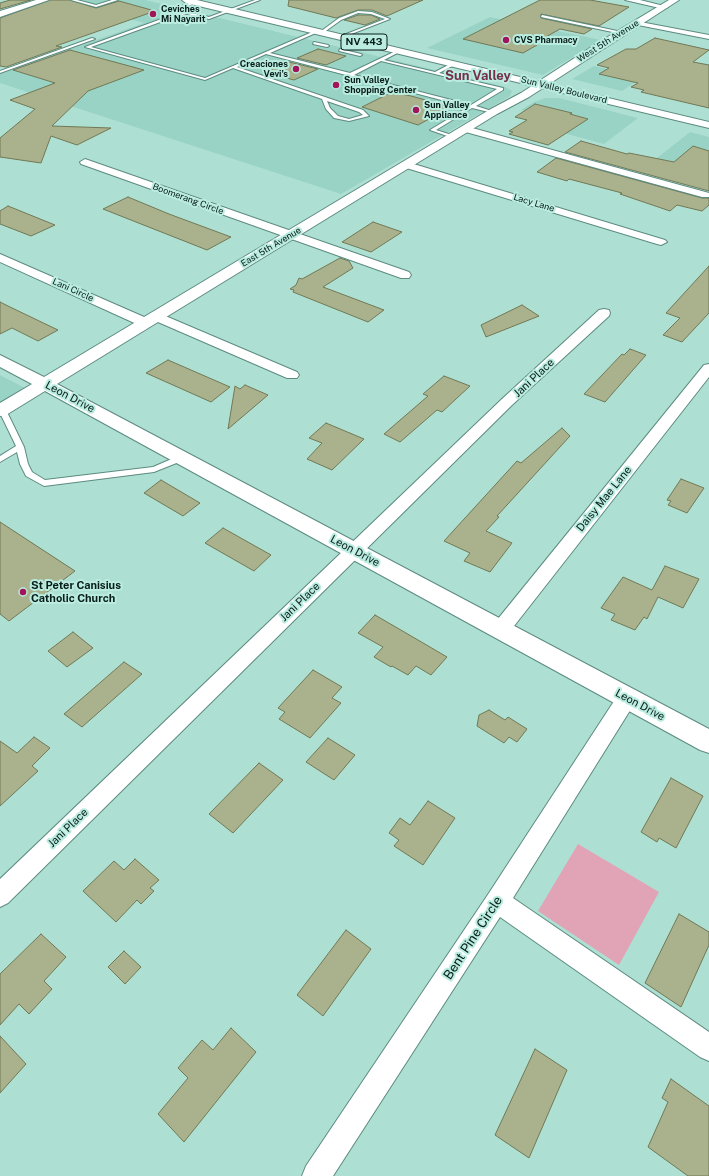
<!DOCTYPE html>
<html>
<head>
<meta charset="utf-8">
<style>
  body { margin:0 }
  canvas { display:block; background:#aedfd3 }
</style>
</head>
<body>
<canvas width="709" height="1176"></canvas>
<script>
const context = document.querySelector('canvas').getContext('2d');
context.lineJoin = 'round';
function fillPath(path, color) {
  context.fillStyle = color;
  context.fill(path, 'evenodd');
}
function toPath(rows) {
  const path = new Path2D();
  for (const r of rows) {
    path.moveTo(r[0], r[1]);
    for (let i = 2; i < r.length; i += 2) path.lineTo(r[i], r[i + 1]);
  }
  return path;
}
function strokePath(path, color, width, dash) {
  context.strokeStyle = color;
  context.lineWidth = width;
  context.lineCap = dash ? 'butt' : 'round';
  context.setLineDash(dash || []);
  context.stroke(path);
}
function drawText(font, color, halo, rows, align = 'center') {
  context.font = font + ' "Public Sans",sans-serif';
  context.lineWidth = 4;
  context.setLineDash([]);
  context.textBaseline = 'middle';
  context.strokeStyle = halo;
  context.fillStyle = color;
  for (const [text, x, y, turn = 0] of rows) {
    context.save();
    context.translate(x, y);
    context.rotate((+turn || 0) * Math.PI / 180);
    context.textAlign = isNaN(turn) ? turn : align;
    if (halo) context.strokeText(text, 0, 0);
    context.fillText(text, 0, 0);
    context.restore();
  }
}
fillPath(toPath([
  [62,0,145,0,505,87,512,91,510,96,341,194,0,83,0,74,144,23],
  [490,17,601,40,543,75,427,48],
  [594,66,643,77,622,91,572,79],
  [545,98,559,98,638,118,604,144,534,125,544,116,521,110,534,102],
  [690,132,709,137,709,173,657,158],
  [0,375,25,388,0,403]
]), '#99d3c5');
fillPath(toPath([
  [578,844,659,892,619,965,538,911]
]), '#e0a4b6');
const building = toPath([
  [10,0,31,0,0,9,0,3,10,0],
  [50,0,70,0,96,8,119,1,155,11,56,46,62,47,6,67,0,66,0,18,50,0],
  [289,0,423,0,387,16,372,10,358,10,336,18,288,6,289,0],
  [540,0,590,0,629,7,599,26,541,14,541,18,592,29,584,34,560,29,535,43,537,45,523,53,463,39,540,0],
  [358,15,371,15,380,19,365,25,344,20,358,15],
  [655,38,709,50,693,62,709,65,709,108,641,92,644,90,631,87,638,83,599,74,609,68,597,65,626,49,636,49,655,38],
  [318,49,346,56,326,65,297,58,318,49],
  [70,50,144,70,88,91,52,126,111,128,77,145,51,136,41,163,0,157,0,138,35,109,10,100,55,83,13,70,70,50],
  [289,62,318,69,294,80,265,72,289,62],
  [392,92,411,96,451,107,418,125,362,107,392,92],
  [535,104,572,113,570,114,588,119,548,145,509,134,513,132,509,131,527,120,515,117,535,104],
  [581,141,627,154,629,153,674,162,693,146,709,151,709,191,565,152,581,141],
  [556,158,702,198,709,198,709,205,702,211,677,205,670,211,620,194,622,193,569,179,567,181,537,172,556,158],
  [128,197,169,214,231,237,207,250,103,209,128,197],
  [8,206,55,225,31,236,0,224,0,211,8,206],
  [373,222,402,232,371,252,342,242,373,222],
  [340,258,349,261,353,268,323,287,384,310,368,322,293,292,294,290,290,289,296,285,299,278,302,279,340,258],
  [709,266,709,313,682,342,663,335,680,318,666,313,709,266],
  [0,302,10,307,58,330,38,341,12,328,0,334,0,302],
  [522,305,539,316,486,337,481,325,522,305],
  [630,349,646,355,605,402,584,394,622,354,624,355,630,349],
  [168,360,230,387,211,402,146,373,168,360],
  [444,376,470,386,442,412,437,410,400,442,384,434,428,396,423,394,444,376],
  [245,385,268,395,228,429,235,386,240,389,245,385],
  [326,423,364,439,332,470,307,459,322,443,309,438,326,423],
  [562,428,570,436,497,516,499,517,486,531,512,543,490,572,464,561,470,553,444,541,517,461,521,463,562,428],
  [681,479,704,488,687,513,668,505,671,501,667,500,681,479],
  [161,480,200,503,183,516,144,493,161,480],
  [0,522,75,571,9,621,0,614,0,522],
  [223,528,271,555,254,571,205,543,223,528],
  [665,566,699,579,683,608,658,597,647,619,644,617,635,630,611,620,615,614,601,608,623,577,652,590,665,566],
  [375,615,418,640,447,657,431,675,416,666,408,675,392,666,391,667,374,657,383,647,358,633,375,615],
  [73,632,93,648,67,667,48,651,73,632],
  [124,662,142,674,82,727,64,714,124,662],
  [313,670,342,687,332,698,341,703,310,738,279,719,285,712,278,708,313,670],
  [489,710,505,720,508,717,527,729,517,742,509,737,504,743,477,726,479,715,489,710],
  [34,737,50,748,32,766,38,771,0,806,0,741,17,753,34,737],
  [328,738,355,755,334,780,306,762,328,738],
  [259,763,283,780,233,833,209,814,259,763],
  [671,778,703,796,676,848,659,838,657,842,641,832,671,778],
  [428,801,455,818,423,865,394,846,399,840,389,833,400,818,410,825,428,801],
  [135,859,159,880,150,888,154,891,141,904,137,900,116,922,83,891,114,861,124,870,135,859],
  [679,914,709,932,709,945,681,1007,645,983,679,914],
  [346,930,371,949,323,1016,297,995,346,930],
  [41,934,66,957,44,981,52,989,29,1014,19,1004,0,1025,0,974,41,934],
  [124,951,141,967,125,984,108,967,124,951],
  [231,1028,256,1052,184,1142,158,1114,188,1078,178,1068,202,1040,213,1050,231,1028],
  [0,1036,26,1064,0,1093,0,1036],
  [535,1049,567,1070,529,1158,495,1135,535,1049],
  [671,1079,709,1106,709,1176,688,1176,648,1147,668,1102,662,1098,671,1079]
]);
fillPath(building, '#a9b28c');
strokePath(building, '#717955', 1);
const service = toPath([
  [71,0,77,0,96,5,112,0,118,0,96,7,71,0],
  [255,0,260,0,209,19,187,14,177,16,91,47,205,78,317,30,318,32,270,53,350,73,400,49,401,51,384,60,435,72,454,62,456,62,456,64,439,73,503,88,503,90,476,106,495,112,493,113,472,108,436,130,455,136,455,137,453,138,430,130,468,107,266,54,237,67,363,110,369,116,349,121,334,118,326,109,322,99,233,68,205,80,85,47,175,14,187,12,209,17,255,0],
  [381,61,497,89,471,105,354,75,381,61],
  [327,101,359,112,363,115,349,119,338,116,330,108,327,101],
  [195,1,198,2,172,12,169,11,195,1],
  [358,11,372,12,390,19,341,38,341,36,385,19,371,14,358,13,341,20,323,33,320,32,339,18,358,11],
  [542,15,622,32,624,33,622,34,541,17,542,15],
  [92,38,95,39,0,73,0,71,92,38],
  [314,42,328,45,329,46,327,47,313,44,314,42],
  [340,49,361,54,362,55,360,56,339,51,340,49],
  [0,408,5,408,6,410,24,447,28,464,32,472,45,480,153,467,181,455,185,458,184,460,154,472,44,486,26,476,20,464,17,452,0,462,0,456,16,446,0,413,0,408]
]);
const minor = toPath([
  [625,0,640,0,668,7,664,9,625,0],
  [635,21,709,35,709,39,638,25,635,25,635,21],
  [465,126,709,193,709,197,702,197,462,131,462,127,465,126],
  [85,159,409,272,411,275,409,278,401,278,81,164,80,162,85,159],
  [407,162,665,240,667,242,661,245,657,244,403,167,402,165,407,162],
  [0,254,151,320,153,323,151,326,141,326,0,262,0,254],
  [604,309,609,310,610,313,609,316,512,405,8,903,0,907,0,879,502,399,599,310,604,309],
  [156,312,297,372,299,375,297,378,287,378,151,319,150,316,151,313,156,312],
  [709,364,709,377,507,635,500,637,493,635,491,630,493,625,704,365,709,364],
  [627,690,634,692,637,698,634,704,513,898,709,1032,709,1061,700,1057,500,917,333,1176,302,1176,306,1166,489,893,620,692,627,690]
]);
const tertiary = toPath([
  [36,0,49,0,0,17,0,11,36,0],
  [669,0,679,0,529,97,497,114,57,384,709,729,709,753,700,750,45,391,6,415,0,416,0,403,32,384,0,367,0,355,44,377,489,110,521,93,596,44,669,0]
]);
const primary = toPath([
  [182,0,197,0,709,122,709,128,186,3,182,0]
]);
strokePath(service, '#5c8b80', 2);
strokePath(minor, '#5c8b80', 2);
strokePath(tertiary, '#5c8b80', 2);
strokePath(primary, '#5c8b80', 2);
fillPath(service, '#fff');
fillPath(minor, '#fff');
fillPath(tertiary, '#fff');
fillPath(primary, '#fff');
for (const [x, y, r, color] of [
  [153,14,4,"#a21459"],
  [506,40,4,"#a21459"],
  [296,69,4,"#a21459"],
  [336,85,4,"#a21459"],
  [416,110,4,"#a21459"],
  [23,592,4,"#a21459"]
]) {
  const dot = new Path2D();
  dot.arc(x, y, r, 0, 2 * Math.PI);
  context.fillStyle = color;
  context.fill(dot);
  strokePath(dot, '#baece0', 1.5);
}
drawText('bold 9px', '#081c18', '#baece0', [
  ["Ceviches",161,9],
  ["Mi Nayarit",161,19],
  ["CVS Pharmacy",514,40],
  ["Creaciones",288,64,"right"],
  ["Vevi's",288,74,"right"],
  ["Sun Valley",344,80],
  ["Shopping Center",344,90],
  ["Sun Valley",424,105],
  ["Appliance",424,115]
], 'left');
drawText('9px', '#081c18', '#baece0', [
  ["West 5th Avenue",608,41,-32],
  ["Sun Valley Boulevard",564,90,14],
  ["Boomerang Circle",188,199,20],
  ["Lacy Lane",534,203,17],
  ["East 5th Avenue",271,247,-31],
  ["Lani Circle",73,290,24]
]);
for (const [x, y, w] of [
  [364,42,46]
]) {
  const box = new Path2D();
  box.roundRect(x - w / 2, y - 8, w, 16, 3);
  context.fillStyle = '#baece0';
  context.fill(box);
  strokePath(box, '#081c18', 1);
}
drawText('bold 10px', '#081c18', null, [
  ["NV 443",364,42]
]);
drawText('11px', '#081c18', '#baece0', [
  ["Jani Place",534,378,-43],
  ["Leon Drive",70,397,28],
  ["Daisy Mae Lane",604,499,-51],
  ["Leon Drive",355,551,28],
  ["Jani Place",300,602,-44],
  ["Leon Drive",640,705,28],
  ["Jani Place",68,828,-44]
]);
drawText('bold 11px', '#081c18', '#baece0', [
  ["St Peter Canisius",31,586],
  ["Catholic Church",31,599]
], 'left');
drawText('bold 13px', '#74304a', '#baece0', [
  ["Sun Valley",478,76]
]);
drawText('13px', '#081c18', '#baece0', [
  ["Bent Pine Circle",473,938,-57]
]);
</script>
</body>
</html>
